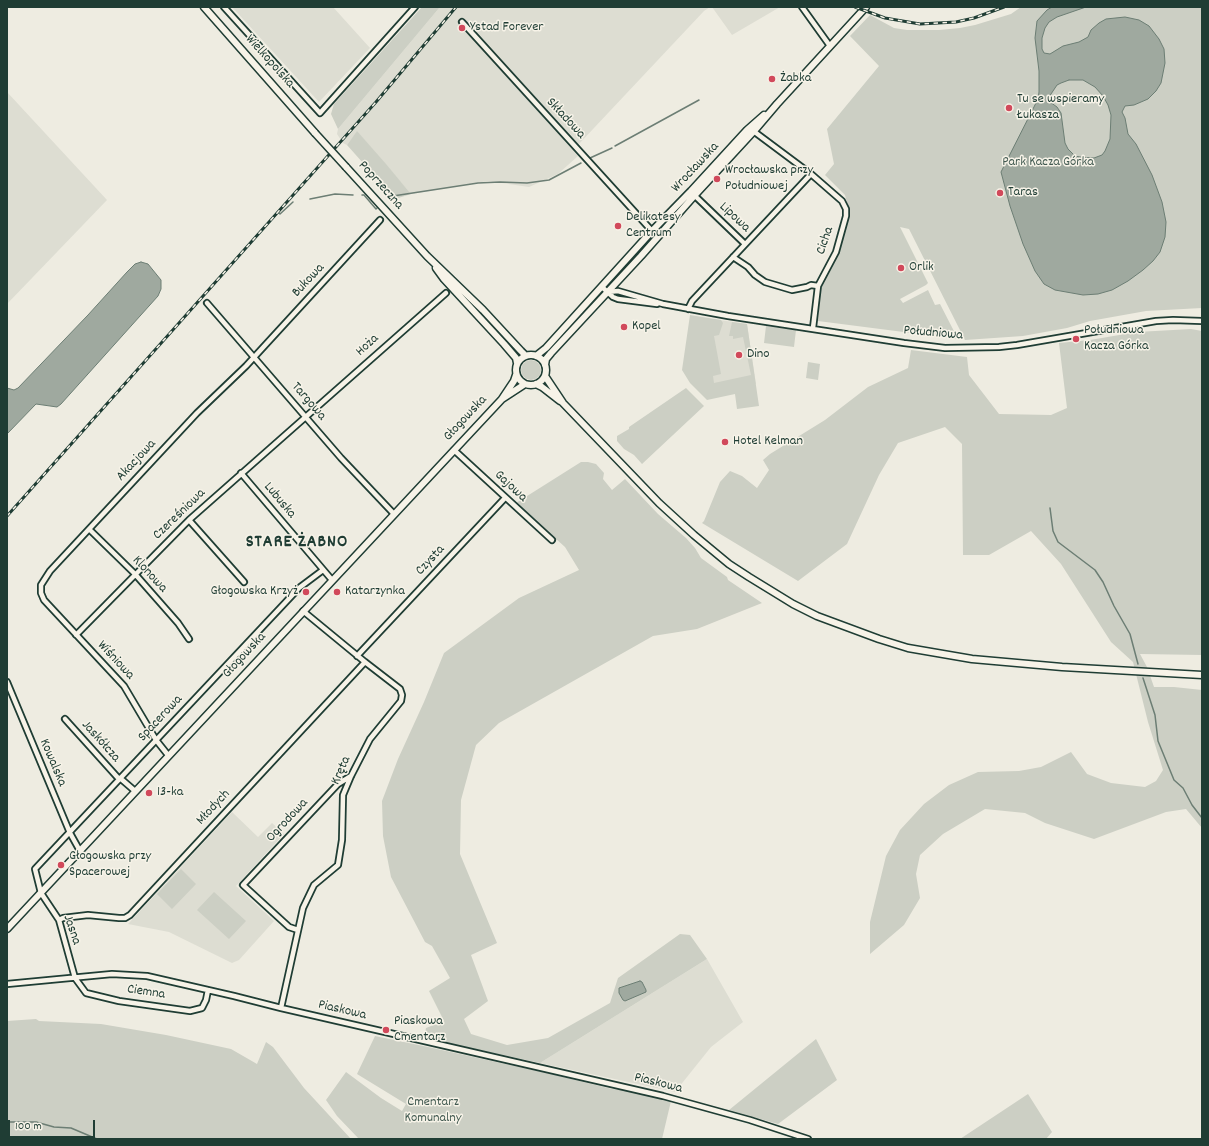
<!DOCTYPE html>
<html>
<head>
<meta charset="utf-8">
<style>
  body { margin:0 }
  #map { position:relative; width:1209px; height:1146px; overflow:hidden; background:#eeece1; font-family:Dekko,sans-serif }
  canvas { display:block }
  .frame { position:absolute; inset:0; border:8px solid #1f3d34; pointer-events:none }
  .scale { position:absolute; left:8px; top:1120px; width:87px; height:18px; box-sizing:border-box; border:2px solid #1f3d34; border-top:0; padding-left:5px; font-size:12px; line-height:14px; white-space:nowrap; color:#1f3d34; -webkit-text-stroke:3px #f7f3e8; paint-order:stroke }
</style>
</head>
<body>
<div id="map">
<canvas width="1209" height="1146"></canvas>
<div class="frame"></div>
<div class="scale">100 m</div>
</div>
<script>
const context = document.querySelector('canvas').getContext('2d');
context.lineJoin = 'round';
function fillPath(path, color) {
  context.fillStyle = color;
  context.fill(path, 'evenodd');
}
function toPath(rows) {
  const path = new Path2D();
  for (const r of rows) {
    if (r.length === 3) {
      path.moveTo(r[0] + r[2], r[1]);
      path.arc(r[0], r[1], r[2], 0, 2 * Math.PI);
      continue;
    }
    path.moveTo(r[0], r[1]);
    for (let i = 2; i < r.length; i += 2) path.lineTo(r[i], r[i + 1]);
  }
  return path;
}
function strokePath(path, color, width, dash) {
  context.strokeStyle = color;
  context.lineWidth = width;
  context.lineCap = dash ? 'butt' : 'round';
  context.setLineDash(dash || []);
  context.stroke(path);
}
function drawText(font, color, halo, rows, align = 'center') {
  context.font = font + ' Dekko,sans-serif';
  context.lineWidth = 3;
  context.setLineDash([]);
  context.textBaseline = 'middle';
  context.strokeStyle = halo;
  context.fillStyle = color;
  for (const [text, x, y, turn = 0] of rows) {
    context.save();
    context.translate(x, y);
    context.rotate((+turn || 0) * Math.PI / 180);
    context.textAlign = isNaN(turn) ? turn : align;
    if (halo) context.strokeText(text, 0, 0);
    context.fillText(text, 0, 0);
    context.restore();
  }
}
fillPath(toPath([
  [232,7,333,7,370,48,319,102],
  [440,7,710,7,704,11,578,145,506,65,501,70,578,156,558,174,529,187,488,181,411,194,357,132,347,145,343,143,337,134,338,129],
  [712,7,780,7,732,35],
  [7,92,107,200,7,304],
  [698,317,747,324,756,384,712,393],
  [232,812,258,837,272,823,284,834,236,886,274,921,239,960,232,963,169,932,128,924],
  [707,959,743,1022,711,1047,675,1092,540,1063]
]), '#ddddd2');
fillPath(toPath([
  [422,7,440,7,338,129,331,114,334,104],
  [1021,7,1202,7,1202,308,1146,311,1090,321,1067,328,1023,336,965,340,909,229,900,227,928,283,926,285,900,299,903,303,928,290,935,305,940,304,958,339,818,321,821,281,824,270,838,253,849,210,845,195,825,175,834,164,827,129,879,66,850,36,870,15,894,28,907,30,939,30,960,28,975,25,1011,14],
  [357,131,386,164,411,194,395,199,347,145],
  [690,315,721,320,723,323,719,335,714,336,721,374,713,376,714,383,751,375,743,337,733,339,733,336,729,336,732,322,747,324,759,406,737,409,735,394,707,400,690,383,682,370],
  [766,326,796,330,794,347,764,343],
  [1191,329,1202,331,1202,655,1140,654,1147,667,1154,687,1174,687,1202,690,1202,828,1186,809,1166,812,1094,839,1045,823,1025,813,985,809,943,834,920,855,916,874,920,898,904,925,870,954,870,922,886,856,900,830,924,804,949,785,978,772,1019,771,1041,767,1071,752,1087,774,1111,783,1145,787,1156,781,1163,770,1148,722,1133,662,1111,642,1061,564,1031,531,989,555,963,555,962,444,945,427,898,443,879,475,847,544,798,581,702,523,704,521,720,482,730,471,742,476,757,488,769,470,763,460,770,454,825,420,868,387,908,368,911,350,967,357,969,375,999,414,1051,415,1067,408,1059,343,1090,340,1137,332],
  [531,370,10],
  [808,362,820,364,818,380,806,378],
  [686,388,704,406,642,464,634,455,624,449,617,441,617,436,629,429,629,427],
  [581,462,588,462,596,464,604,473,603,479,612,490,625,479,658,514,686,538,695,548,701,558,727,577,728,580,762,603,697,629,653,636,499,723,476,745,461,800,460,854,497,943,471,955,488,1001,464,1019,471,1034,507,1045,548,1038,610,1003,618,978,680,934,690,935,707,959,540,1063,424,1038,426,1028,444,1021,429,991,450,978,432,946,425,942,391,877,383,836,382,801,398,759,424,702,444,653,519,598,579,570,565,547,516,503],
  [181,869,196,884,172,909,157,894],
  [214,892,246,921,229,939,197,910],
  [36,1019,39,1021,101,1024,166,1035,231,1049,257,1064,266,1042,273,1047,304,1088,351,1139,7,1139,7,1021],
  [375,1036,428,1047,551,1074,612,1089,623,1090,671,1101,662,1139,359,1139,337,1116,326,1100,346,1072,381,1098,402,1111,406,1104,357,1074],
  [816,1039,837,1080,778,1124,729,1110],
  [1028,1094,1052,1132,1046,1139,960,1139]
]), '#cccfc4');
const water = toPath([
  [1052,7,1086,7,1057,17,1049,22,1045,28,1042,38,1042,49,1044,53,1050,54,1063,46,1079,42,1088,37,1091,30,1099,23,1106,19,1125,17,1139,20,1149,26,1159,39,1164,49,1165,63,1161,83,1156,91,1148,99,1134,105,1125,106,1122,112,1125,118,1128,134,1136,144,1152,175,1162,202,1166,222,1165,237,1160,252,1153,261,1143,270,1128,281,1112,290,1098,294,1083,295,1055,290,1044,284,1035,271,1023,244,1010,206,1001,172,1038,99,1039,92,1039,71,1035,38,1037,21,1047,10,1052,7],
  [1069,80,1083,80,1095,87,1103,96,1108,105,1111,115,1110,139,1105,151,1102,155,1094,158,1080,157,1075,156,1068,149,1065,143,1061,113,1057,107,1050,102,1049,97,1057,85,1061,83,1069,80],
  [141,262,148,264,161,280,161,289,158,296,61,404,57,407,36,404,7,434,7,388,14,390,18,388,88,315,127,272,135,264,141,262],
  [640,981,642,982,646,990,646,992,625,1001,623,1000,619,993,619,988,640,981]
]);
fillPath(water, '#9fa99f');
strokePath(water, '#6c7e74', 1);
strokePath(toPath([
  [615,146,699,100],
  [590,158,612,148],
  [362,195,364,195,376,209,377,208],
  [393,196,478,183,500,182,527,183,549,180,581,163],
  [310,199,335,194,353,195],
  [279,213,280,214,293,202],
  [1050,508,1053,531,1058,542,1095,570,1103,582,1114,606,1130,634,1138,664],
  [1143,678,1155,715,1158,741,1174,780,1183,788,1192,805,1202,818],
  [7,1122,36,1122,54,1127,71,1128,97,1139]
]), '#6c7e74', 1.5);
const street = toPath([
  [224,7,320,113,415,7],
  [802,7,830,46],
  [462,22,652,231],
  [752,130,811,174,842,201,846,209,846,216,836,252,818,286,813,328],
  [693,194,745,244],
  [733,257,748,267,755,275,765,282,792,290,807,287,811,285,818,286],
  [602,287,613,297,618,299,657,304],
  [608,292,618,291,663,304,728,316,904,343,945,348,999,347,1017,345,1156,321,1173,320,1202,321],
  [207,303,341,458,394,514],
  [688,309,692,301,811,174],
  [454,450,552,540],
  [241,473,332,580],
  [189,520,244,582],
  [89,529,135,574,178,623,189,639],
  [76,635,189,520,446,293],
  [357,656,505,498],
  [7,682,70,833,80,851],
  [65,719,119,779],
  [168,755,156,740,124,686,44,600,41,593,41,585,50,571,197,413,246,366,380,220],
  [120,778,135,791],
  [59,920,63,918,88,915,119,918,125,918,130,915,365,662],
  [298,930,289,927,243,885,338,784,351,776],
  [7,984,112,974,147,976,234,996,281,1008,663,1096,750,1120,808,1139],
  [208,990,206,1000,202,1008,190,1011,119,1001,86,993,75,978,59,920,41,893,35,869,299,588,323,570],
  [281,1008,303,908,314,885,338,865,342,840,343,795,351,776,370,739,401,701,402,695,400,689,365,662,303,611]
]);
const secondary = toPath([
  [204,7,315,133],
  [346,167,427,256,483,310,521,351,526,356],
  [436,268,444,279,504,344,516,358,517,363],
  [531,370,15],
  [536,356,546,348,652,231,691,191,747,130,764,115],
  [545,365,546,359,551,353,641,256,694,196,754,131,777,104,866,7],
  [545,376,563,403,659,503,694,535,729,564,749,577,793,604,817,616,879,639,908,648,972,659,1062,667,1202,675],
  [536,384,542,387,560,401],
  [502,399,525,384],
  [7,929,502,399,514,381,516,375]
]);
strokePath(street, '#1f3d34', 8);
strokePath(secondary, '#1f3d34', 9);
strokePath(street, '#f7f3e8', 4.5);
strokePath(secondary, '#f7f3e8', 6);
const rail = toPath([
  [855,7,885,18,920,24,956,22,974,18,1004,7],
  [7,516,376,102,456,7]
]);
strokePath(rail, '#1f3d34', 3);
strokePath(rail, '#f7f3e8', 1.5, [4.5]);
const secondaryBridge = toPath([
  [315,133,346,167]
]);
strokePath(secondaryBridge, '#1f3d34', 9, []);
strokePath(secondaryBridge, '#f7f3e8', 6);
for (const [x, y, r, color] of [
  [462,28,4,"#d1495b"],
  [772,79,4,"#d1495b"],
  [1009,108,4,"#d1495b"],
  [717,179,4,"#d1495b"],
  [1000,193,4,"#d1495b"],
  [618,226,4,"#d1495b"],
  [901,268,4,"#d1495b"],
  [624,327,4,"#d1495b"],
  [1076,339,4,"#d1495b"],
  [739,355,4,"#d1495b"],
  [725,442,4,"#d1495b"],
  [306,592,4,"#d1495b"],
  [337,592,4,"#d1495b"],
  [149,793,4,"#d1495b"],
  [61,865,4,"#d1495b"],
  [386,1030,4,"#d1495b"]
]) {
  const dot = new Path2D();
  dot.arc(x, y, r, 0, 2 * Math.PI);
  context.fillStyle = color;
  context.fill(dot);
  strokePath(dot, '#f7f3e8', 1.5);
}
drawText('14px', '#1f3d34', '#f7f3e8', [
  ["Ystad Forever",470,28],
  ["Żabka",780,79],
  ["Tu se wspieramy",1017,100],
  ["Łukasza",1017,116],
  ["Wrocławska przy",725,171],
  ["Południowej",725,187],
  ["Taras",1008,193],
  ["Delikatesy",626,218],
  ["Centrum",626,234],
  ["Orlik",909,268],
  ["Kopel",632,327],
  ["Południowa",1084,331],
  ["Kacza Górka",1084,347],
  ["Dino",747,355],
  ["Hotel Kelman",733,442],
  ["Głogowska Krzyż",298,592,"right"],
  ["Katarzynka",345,592],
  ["13-ka",157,793],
  ["Głogowska przy",69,857],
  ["Spacerowej",69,873],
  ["Piaskowa",394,1022],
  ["Cmentarz",394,1038]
], 'left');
drawText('14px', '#1f3d34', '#f7f3e8', [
  ["Wielkopolska",269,62,48],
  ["Składowa",565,119,47],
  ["Wrocławska",696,168,-47],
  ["Poprzeczna",380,186,48],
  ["Lipowa",734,218,43],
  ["Cicha",826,241,-71],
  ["Bukowa",309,281,-47],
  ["Południowa",933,334,5],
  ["Hoża",368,346,-42],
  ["Targowa",308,402,49],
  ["Głogowska",466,419,-47],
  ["Akacjowa",137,461,-47],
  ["Gajowa",510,487,43],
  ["Lubuska",279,501,50],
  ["Czereśniowa",180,515,-44],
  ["Czysta",431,561,-47],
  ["Klonowa",149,575,47],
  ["Głogowska",245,656,-47],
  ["Wiśniowa",115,661,47],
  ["Spacerowa",161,719,-47],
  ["Jaskółcza",100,742,48],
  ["Kowalska",52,763,67],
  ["Kręta",342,771,-66],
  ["Młodych",214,808,-47],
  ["Ogrodowa",288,821,-47],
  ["Jasna",71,930,71],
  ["Ciemna",146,993,9],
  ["Piaskowa",342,1011,13],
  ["Piaskowa",658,1084,14]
]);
drawText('14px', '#425a51', '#f7f3e8', [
  ["Park Kacza Górka",1048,163],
  ["Cmentarz",433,1103],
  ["Komunalny",433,1119]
]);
context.letterSpacing = '1px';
drawText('bold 18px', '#1f3d34', '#f7f3e8', [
  ["STARE ŻABNO",297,544]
]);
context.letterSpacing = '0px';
</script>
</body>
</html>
